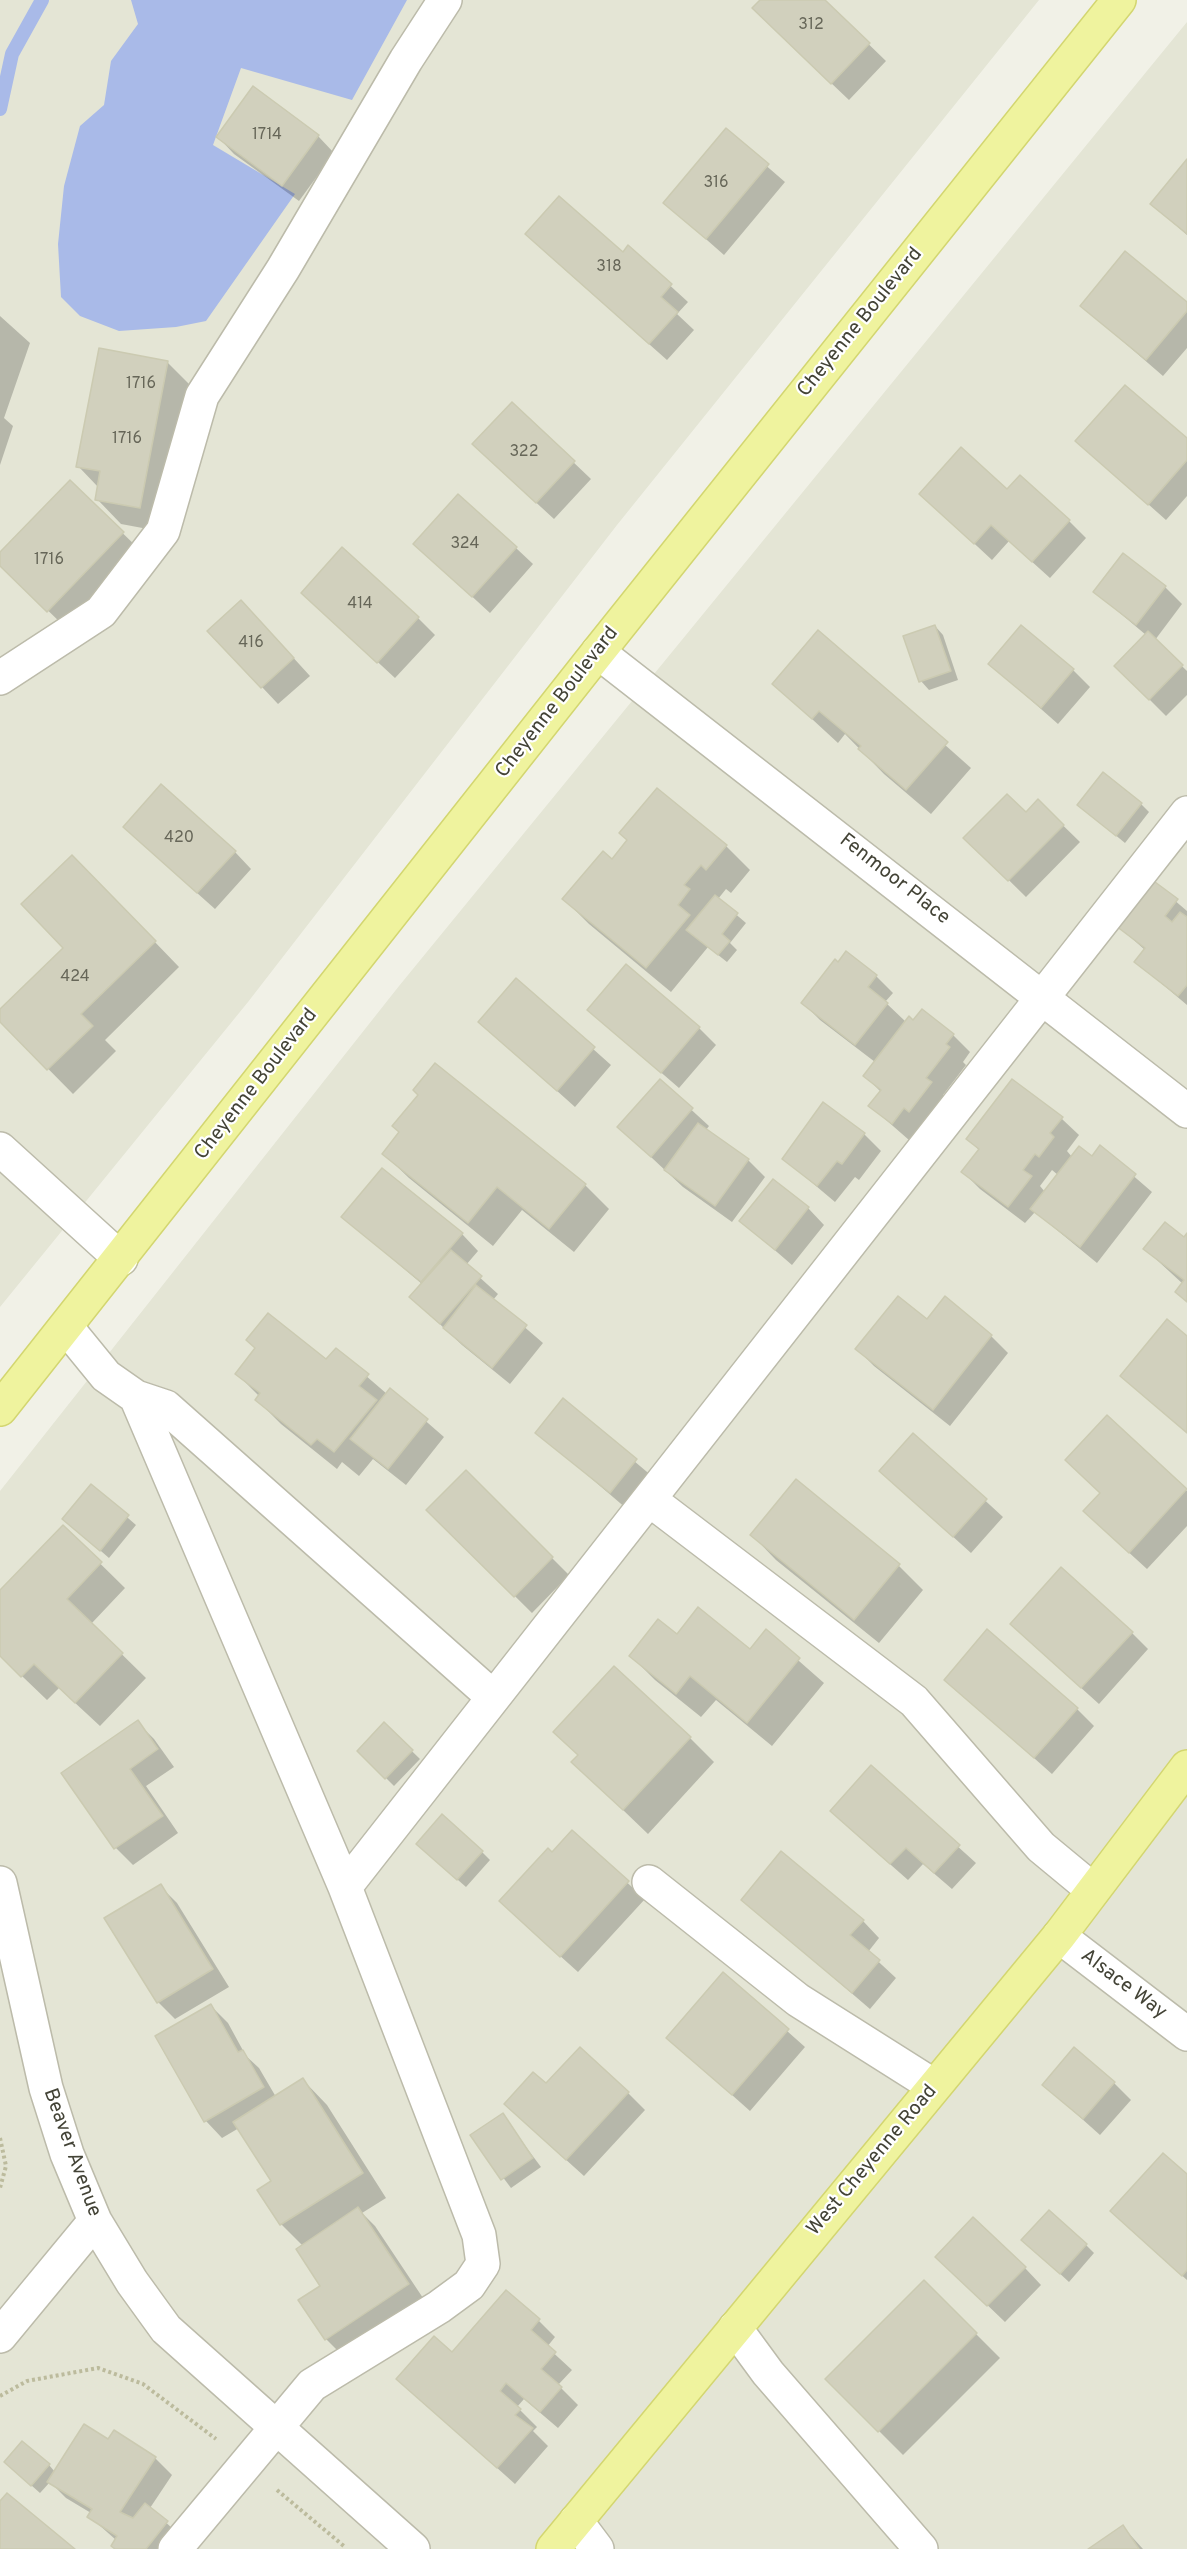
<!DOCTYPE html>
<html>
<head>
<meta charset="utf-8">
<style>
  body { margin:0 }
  canvas { display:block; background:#f1f1e7 }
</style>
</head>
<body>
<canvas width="1187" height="2549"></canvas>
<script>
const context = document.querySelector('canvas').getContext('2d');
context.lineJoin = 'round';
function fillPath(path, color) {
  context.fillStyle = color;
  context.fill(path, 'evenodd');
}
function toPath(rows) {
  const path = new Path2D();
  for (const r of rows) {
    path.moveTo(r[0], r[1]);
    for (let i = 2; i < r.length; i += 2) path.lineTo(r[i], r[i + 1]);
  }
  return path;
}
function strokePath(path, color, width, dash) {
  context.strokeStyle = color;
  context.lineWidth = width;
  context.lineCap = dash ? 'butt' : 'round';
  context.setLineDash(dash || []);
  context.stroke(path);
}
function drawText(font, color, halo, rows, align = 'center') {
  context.font = font + ' Overpass,sans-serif';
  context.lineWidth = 4.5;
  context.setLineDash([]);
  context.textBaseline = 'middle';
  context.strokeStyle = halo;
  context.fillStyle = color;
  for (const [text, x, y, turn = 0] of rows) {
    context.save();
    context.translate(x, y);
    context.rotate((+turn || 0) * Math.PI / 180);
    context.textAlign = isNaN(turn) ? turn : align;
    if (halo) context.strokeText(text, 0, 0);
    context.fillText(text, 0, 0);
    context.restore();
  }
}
fillPath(toPath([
  [0,0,1039,0,617,525,248,1002,0,1307],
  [1187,22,1187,2549,0,2549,0,1491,399,986]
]), '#e4e5d5');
fillPath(toPath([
  [131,0,407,0,352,100,241,68,213,145,295,194,206,321,176,327,119,331,80,316,61,297,58,244,64,186,80,126,104,105,111,61,138,24]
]), '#a9bae8');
fillPath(toPath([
  [762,0,823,0,886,61,849,100,770,25],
  [726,131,785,182,724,255,665,203],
  [318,136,334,153,299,201,234,154,218,137],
  [1187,162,1187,235,1152,204],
  [629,248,688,302,677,314,694,330,667,360,544,251,623,254],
  [1187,304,1187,348,1163,376,1082,306],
  [0,316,30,343,4,418,13,426,0,465],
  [167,362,192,387,164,532,121,524,97,499,99,488,78,466],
  [512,404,591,479,554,519,491,461],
  [1187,440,1187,496,1166,520,1077,441],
  [70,482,140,550,65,627,0,564,0,555],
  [1008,491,1069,521,1086,538,1050,578,1009,541,992,560,921,494],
  [415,544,516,548,533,564,490,613],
  [1165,587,1182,604,1155,640,1187,671,1187,695,1166,716,1116,666,1146,635,1095,592],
  [303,593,418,618,435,635,395,678],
  [258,619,310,676,278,704,262,687],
  [935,626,943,635,958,680,929,690,921,681],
  [818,632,971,768,931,814,884,774,845,734,838,743,774,684],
  [990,664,1073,670,1090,687,1058,724],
  [1038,801,1080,842,1026,897,966,838,1026,814],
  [1141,804,1149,812,1125,843,1079,805],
  [141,843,235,852,251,869,215,909],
  [726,846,750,870,731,893,726,889,718,899,746,923,730,943,737,950,727,962,708,947,671,992,589,924,564,899,613,861],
  [96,881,179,967,105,1040,116,1051,73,1094,0,1020,0,1011,66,948],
  [1152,881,1187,911,1187,1005,1136,962,1145,950,1118,926],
  [838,964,876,976,893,993,885,1002,906,1022,914,1022,953,1035,970,1052,963,1062,966,1065,943,1095,948,1100,927,1128,922,1124,909,1140,870,1106,881,1092,865,1076,875,1062,820,1020,803,1003],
  [516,980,611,1065,575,1107,480,1022],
  [589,1010,699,1028,716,1045,679,1088],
  [660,1081,709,1126,706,1130,748,1160,765,1177,732,1222,683,1187,636,1143],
  [1013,1081,1062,1119,1079,1135,1067,1151,1072,1157,1092,1158,1100,1147,1152,1192,1097,1263,1035,1212,1025,1223,980,1189,963,1172,980,1151,968,1139],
  [1052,1170,1058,1175,1045,1192,1040,1186],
  [824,1104,864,1134,881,1151,859,1180,855,1177,835,1202,784,1159],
  [384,1154,585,1185,609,1209,574,1252,522,1210,493,1246,409,1178],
  [808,1208,824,1225,792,1265,741,1221],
  [343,1217,462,1234,478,1251,466,1265,498,1294,493,1300,543,1343,510,1384,462,1345,411,1297,422,1284],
  [1187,1235,1187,1302,1177,1292,1183,1284,1145,1249,1184,1239],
  [927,1321,991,1336,1008,1353,950,1426,874,1366,857,1349],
  [1187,1338,1187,1433,1122,1376],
  [336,1350,387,1394,390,1390,444,1437,406,1485,373,1459,359,1476,342,1462,337,1469,281,1424,257,1400,259,1396,237,1374,326,1362],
  [563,1401,653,1477,627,1509,537,1432],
  [1108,1417,1187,1491,1187,1526,1147,1569,1102,1528],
  [914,1435,1003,1517,971,1553,898,1487],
  [466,1472,569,1575,532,1613,428,1510],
  [796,1482,899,1566,923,1590,879,1643,776,1560,752,1535],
  [91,1486,136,1525,109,1558,64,1519],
  [63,1527,125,1588,91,1624,146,1678,100,1726,59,1688,47,1700,0,1655,0,1592],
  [766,1632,824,1683,772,1746,716,1700,701,1717,655,1680,631,1656,677,1636,750,1651],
  [1132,1633,1148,1649,1099,1704,1029,1641],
  [946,1680,1077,1709,1094,1726,1052,1774],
  [137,1722,154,1739,174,1767,146,1786,178,1833,133,1865,116,1848,63,1774],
  [384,1724,420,1759,394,1786,359,1751],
  [690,1738,714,1762,648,1834,573,1762],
  [871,1768,976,1863,952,1889,923,1864,908,1880,849,1828],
  [572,1832,645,1899,578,1972,518,1918,553,1854],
  [426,1852,482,1852,490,1860,466,1887],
  [160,1886,177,1903,229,1987,175,2019,158,2002],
  [743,1900,863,1921,879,1938,868,1952,896,1978,870,2009],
  [723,1974,805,2047,750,2111,668,2038],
  [211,2006,228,2023,246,2056,259,2068,276,2097,303,2080,327,2105,386,2198,362,2213,375,2226,425,2301,343,2356,326,2339,322,2286,303,2246,281,2224,273,2182,239,2128,222,2138,206,2121],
  [1114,2083,1131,2100,1100,2135,1044,2085],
  [546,2086,628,2093,645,2110,584,2176,523,2121],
  [502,2115,541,2167,511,2188,472,2136],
  [1187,2176,1187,2280,1129,2228],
  [1086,2245,1094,2253,1069,2282,1032,2248],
  [1025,2268,1041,2285,1005,2322,954,2273],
  [924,2282,1000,2358,903,2455,827,2379],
  [539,2321,555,2337,547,2347,572,2370,558,2385,578,2405,558,2428,524,2399,517,2407,537,2427,533,2431,548,2446,515,2484,398,2379,452,2354],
  [109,2441,155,2458,172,2475,150,2508,184,2539,176,2549,116,2549,116,2540,89,2516,91,2513,66,2498,50,2482,40,2493,14,2470,49,2465,55,2472],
  [1123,2527,1143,2549,1091,2549]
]), '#0003');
strokePath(toPath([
  [0,109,12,54,42,0]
]), '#a9bae8', 14);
const building = toPath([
  [760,0,825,0,870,43,831,84,752,8,760,0],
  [253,86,319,135,282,186,216,137,253,86],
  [726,128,769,164,706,239,663,203,726,128],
  [1187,159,1187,234,1150,204,1187,159],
  [559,196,623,252,628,245,672,284,661,297,678,312,649,344,525,234,559,196],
  [1125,251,1187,302,1187,311,1146,360,1080,306,1125,251],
  [99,348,168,361,140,508,95,500,100,471,76,467,99,348],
  [1125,385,1187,438,1187,460,1148,505,1075,441,1125,385],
  [512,402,575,461,536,503,472,444,512,402],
  [961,447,1007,489,1020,475,1070,520,1032,562,991,525,974,544,919,494,961,447],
  [70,480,124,532,47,612,0,566,0,552,70,480],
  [458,494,517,547,472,597,413,544,458,494],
  [342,547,419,617,377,663,301,593,342,547],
  [1123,553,1166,586,1136,625,1093,592,1123,553],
  [241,600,294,658,261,688,207,631,241,600],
  [935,625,951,671,919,682,903,636,935,625],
  [1021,625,1074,669,1041,708,988,664,1021,625],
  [818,630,948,742,906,790,858,749,861,746,819,711,812,719,772,684,818,630],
  [1148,631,1183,665,1149,700,1114,666,1148,631],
  [1103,772,1142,803,1116,836,1077,805,1103,772],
  [161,784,236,851,197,893,123,827,161,784],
  [657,788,727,845,706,870,701,865,684,885,690,889,678,905,690,915,646,968,562,899,603,851,612,859,627,840,619,833,657,788],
  [1007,794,1026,812,1038,799,1064,825,1008,881,963,838,1007,794],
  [72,855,156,941,81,1014,93,1026,47,1070,0,1022,0,1009,63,948,21,904,72,855],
  [1151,879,1178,899,1165,916,1172,922,1180,912,1187,917,1187,985,1178,996,1134,962,1145,948,1116,926,1151,879],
  [715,895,738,913,722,934,730,941,718,955,686,930,715,895],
  [846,951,877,975,868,987,888,1003,855,1045,801,1003,835,959,838,962,846,951],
  [626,964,700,1027,661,1073,587,1010,626,964],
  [516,978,595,1047,557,1091,478,1022,516,978],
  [922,1009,954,1034,946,1044,950,1047,926,1078,932,1082,909,1112,904,1108,892,1124,868,1106,881,1090,863,1076,909,1016,913,1020,922,1009],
  [435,1063,586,1184,549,1229,497,1187,468,1223,382,1154,399,1132,392,1126,418,1095,413,1090,435,1063],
  [660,1079,693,1108,651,1157,617,1127,660,1079],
  [1012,1079,1063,1117,1050,1133,1054,1137,1039,1157,1035,1154,1023,1170,1032,1176,1008,1207,961,1172,979,1149,966,1139,1012,1079],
  [823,1102,865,1133,842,1164,837,1161,817,1186,782,1159,823,1102],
  [698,1123,749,1159,715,1206,664,1170,698,1123],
  [1100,1145,1136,1174,1080,1247,1030,1209,1079,1146,1092,1156,1100,1145],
  [382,1168,463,1233,421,1282,341,1217,382,1168],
  [773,1179,809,1207,775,1250,739,1221,773,1179],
  [1165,1222,1184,1237,1187,1233,1187,1302,1175,1292,1184,1280,1143,1249,1165,1222],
  [451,1250,482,1276,440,1324,409,1297,451,1250],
  [476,1285,527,1325,492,1368,443,1328,476,1285],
  [898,1296,927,1319,945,1296,992,1335,933,1410,855,1349,898,1296],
  [268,1313,326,1359,336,1348,369,1374,359,1386,377,1400,334,1452,317,1439,311,1445,255,1400,260,1393,235,1374,255,1348,246,1340,268,1313],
  [1167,1319,1187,1336,1187,1433,1120,1376,1167,1319],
  [390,1388,428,1419,388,1469,350,1439,390,1388],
  [563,1398,637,1459,610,1493,535,1433,563,1398],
  [1107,1415,1187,1489,1129,1553,1083,1511,1100,1493,1065,1460,1107,1415],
  [913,1433,987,1499,953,1537,879,1471,913,1433],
  [466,1470,553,1557,514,1597,426,1510,466,1470],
  [796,1479,900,1564,854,1620,750,1535,796,1479],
  [91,1484,129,1515,100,1551,62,1519,91,1484],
  [63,1525,102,1562,67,1599,123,1653,75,1703,34,1664,21,1677,0,1656,0,1590,63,1525],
  [1061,1567,1133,1632,1081,1688,1010,1624,1061,1567],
  [698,1607,750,1649,766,1629,800,1658,747,1723,690,1676,676,1694,629,1656,658,1619,677,1634,698,1607],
  [987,1629,1078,1708,1034,1758,944,1680,987,1629],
  [614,1666,691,1737,623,1810,571,1762,578,1755,553,1732,614,1666],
  [138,1720,158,1749,130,1769,163,1816,114,1849,61,1773,138,1720],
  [384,1722,413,1750,385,1779,357,1751,384,1722],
  [871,1765,960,1845,934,1873,906,1848,890,1864,830,1811,871,1765],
  [442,1814,483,1851,457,1880,416,1844,442,1814],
  [572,1830,629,1881,560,1957,499,1901,548,1848,552,1852,572,1830],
  [781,1851,864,1920,850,1935,880,1960,852,1993,741,1900,781,1851],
  [161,1884,213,1969,157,2003,104,1918,161,1884],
  [723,1972,789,2029,732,2095,666,2038,723,1972],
  [211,2004,238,2052,243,2050,264,2087,204,2122,155,2036,211,2004],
  [580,2047,629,2092,566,2160,504,2104,533,2072,546,2083,580,2047],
  [1074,2047,1115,2082,1083,2119,1042,2085,1074,2047],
  [303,2078,363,2173,280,2225,257,2190,271,2181,233,2122,303,2078],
  [503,2113,533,2158,501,2180,470,2135,503,2113],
  [1163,2153,1187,2174,1187,2270,1182,2276,1110,2211,1163,2153],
  [358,2207,409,2284,325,2340,298,2300,320,2286,296,2249,358,2207],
  [1049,2210,1087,2244,1060,2274,1021,2240,1049,2210],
  [973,2217,1026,2267,987,2306,935,2257,973,2217],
  [924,2280,977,2333,878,2432,825,2379,924,2280],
  [506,2290,540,2319,531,2330,556,2352,541,2369,562,2387,540,2412,506,2383,500,2391,521,2409,515,2415,533,2428,497,2468,396,2379,434,2336,452,2352,506,2290],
  [84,2424,108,2439,114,2430,156,2457,120,2512,133,2518,145,2503,168,2521,146,2549,115,2549,111,2546,117,2536,87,2517,92,2509,47,2482,84,2424],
  [22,2441,50,2464,31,2486,4,2462,22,2441],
  [7,2493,75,2549,0,2549,0,2501,7,2493],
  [1123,2525,1139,2549,1088,2549,1123,2525]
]);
fillPath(building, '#d1d0bd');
strokePath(building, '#cbcab1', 1.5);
const minor = toPath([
  [598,652,1187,1111],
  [0,678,101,612,163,531,202,396,283,269,406,60,445,0],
  [0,1149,121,1259],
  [66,1327,106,1376,136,1397,345,1887,479,2235,483,2264,469,2285,439,2307,312,2385,175,2549],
  [136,1397,166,1407,493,1697],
  [650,1500,914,1701,1041,1847,1093,1890],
  [649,1882,798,2000,934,2086],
  [0,1883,46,2088,67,2154,95,2221,132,2282,166,2329,413,2549],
  [345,1887,1187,813],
  [1059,1936,1187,2034],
  [735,2328,768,2373,921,2549],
  [0,2336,95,2221],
  [576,2521,597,2549]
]);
const major = toPath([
  [0,1409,598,652,1119,0],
  [553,2549,1059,1936,1187,1767]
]);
strokePath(minor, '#bcbbaa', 36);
strokePath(major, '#d3d670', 36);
strokePath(toPath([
  [0,2138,6,2166,0,2188],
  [0,2396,27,2381,98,2368,143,2384,216,2439],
  [277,2490,345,2547]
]), '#bcbb9d', 4, [3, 3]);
strokePath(minor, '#fff', 33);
strokePath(major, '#eff39e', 33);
drawText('16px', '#666658', null, [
  ["312",811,26],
  ["1714",267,136],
  ["316",716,184],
  ["318",609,268],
  ["1716",141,385],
  ["1716",127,440],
  ["322",524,453],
  ["324",465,545],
  ["1716",49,561],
  ["414",360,605],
  ["416",251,644],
  ["420",179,839],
  ["424",75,978]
]);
drawText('20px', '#434336', '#fff', [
  ["Cheyenne Boulevard",861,323,-51],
  ["Cheyenne Boulevard",558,703,-52],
  ["Fenmoor Place",894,880,38],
  ["Cheyenne Boulevard",257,1085,-52],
  ["Alsace Way",1123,1985,37],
  ["Beaver Avenue",71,2153,70],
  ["West Cheyenne Road",873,2161,-50]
]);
</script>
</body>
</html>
